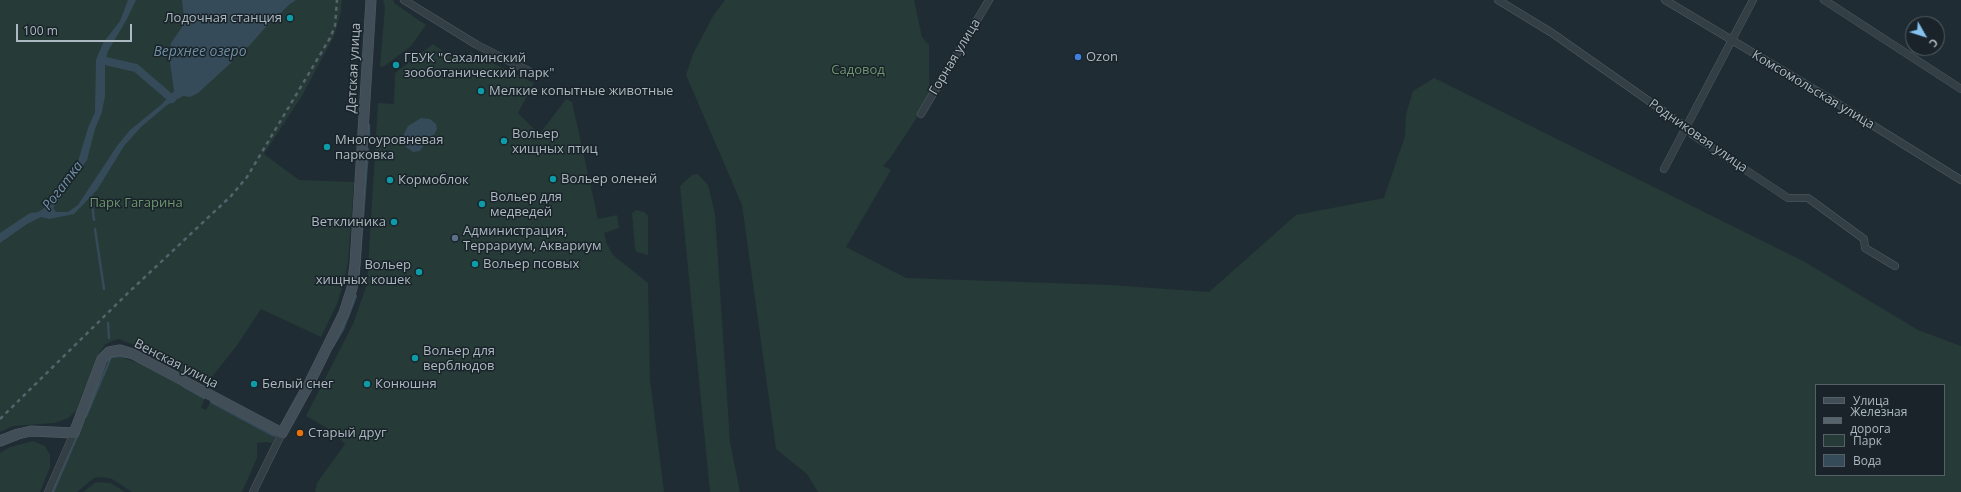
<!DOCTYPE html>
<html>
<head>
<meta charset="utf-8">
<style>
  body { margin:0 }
  #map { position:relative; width:1961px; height:492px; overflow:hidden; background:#202c34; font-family:"Open Sans",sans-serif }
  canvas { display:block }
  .legend { position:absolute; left:1815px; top:384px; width:130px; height:92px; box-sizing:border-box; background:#192329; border:1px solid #545f66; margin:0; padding:5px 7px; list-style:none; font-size:12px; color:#adb9c2 }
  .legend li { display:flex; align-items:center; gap:8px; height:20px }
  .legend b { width:20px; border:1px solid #545f66 }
  .north { position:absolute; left:1905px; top:16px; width:40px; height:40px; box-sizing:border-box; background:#192329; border:1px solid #545f66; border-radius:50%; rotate:129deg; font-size:11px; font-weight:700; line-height:16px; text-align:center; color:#adb9c2 }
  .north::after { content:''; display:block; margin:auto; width:14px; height:18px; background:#85c2f0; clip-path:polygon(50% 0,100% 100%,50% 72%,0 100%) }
  .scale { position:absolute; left:16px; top:24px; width:116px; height:18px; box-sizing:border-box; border:2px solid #adb9c2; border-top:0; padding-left:5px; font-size:12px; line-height:14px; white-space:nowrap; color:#adb9c2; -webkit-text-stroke:3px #192329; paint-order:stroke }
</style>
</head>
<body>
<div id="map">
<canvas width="1961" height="492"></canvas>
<ul class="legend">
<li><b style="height:5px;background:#424e57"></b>Улица</li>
<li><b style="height:5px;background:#56636c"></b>Железная дорога</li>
<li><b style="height:11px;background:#263a37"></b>Парк</li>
<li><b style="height:11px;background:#354b5a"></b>Вода</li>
</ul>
<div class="north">С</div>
<div class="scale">100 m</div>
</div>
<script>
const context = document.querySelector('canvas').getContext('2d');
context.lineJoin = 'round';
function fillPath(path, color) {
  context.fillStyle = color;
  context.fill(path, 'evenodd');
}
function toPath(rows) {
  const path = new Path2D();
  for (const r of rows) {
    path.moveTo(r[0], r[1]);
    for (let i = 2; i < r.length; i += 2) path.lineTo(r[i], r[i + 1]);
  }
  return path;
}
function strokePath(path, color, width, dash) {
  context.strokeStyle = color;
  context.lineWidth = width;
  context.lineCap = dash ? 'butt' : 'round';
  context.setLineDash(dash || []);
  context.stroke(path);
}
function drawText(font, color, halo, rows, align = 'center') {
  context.font = font + ' "Open Sans",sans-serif';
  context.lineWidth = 3;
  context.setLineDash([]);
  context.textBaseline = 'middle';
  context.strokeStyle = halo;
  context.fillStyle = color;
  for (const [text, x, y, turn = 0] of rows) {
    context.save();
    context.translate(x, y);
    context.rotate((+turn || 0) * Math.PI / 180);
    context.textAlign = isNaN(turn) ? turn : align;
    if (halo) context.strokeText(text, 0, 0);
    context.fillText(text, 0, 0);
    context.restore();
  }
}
fillPath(toPath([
  [0,0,342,0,341,12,334,36,302,96,264,154,299,180,354,182,348,262,344,282,337,304,321,337,261,309,238,344,208,382,196,380,141,348,119,339,112,341,105,345,99,353,76,411,68,418,55,423,13,426,0,432],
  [383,0,393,0,394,3,426,25,411,46,383,67,380,66,385,7],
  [725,0,914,0,922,37,929,45,929,96,914,122,891,157,883,166,891,170,846,247,906,278,1110,285,1209,292,1296,215,1384,198,1405,136,1406,114,1413,91,1434,78,1805,262,1918,330,1961,346,1961,492,818,492,807,474,776,449,742,205,686,75,693,54,713,16],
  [1816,385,1944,385,1944,475,1816,475],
  [433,44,461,64,470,52,534,83,518,113,534,129,541,132,566,99,572,102,598,219,617,215,619,228,604,233,607,244,613,255,648,283,650,379,664,492,315,492,317,483,345,444,334,432,306,416,353,324,367,284,378,103,394,104,395,73],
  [698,174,708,185,715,214,730,442,740,492,710,492,680,186,692,175],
  [636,210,644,212,648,216,648,255,637,252,635,249,632,213],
  [120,357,139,363,205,398,201,408,206,410,211,401,273,437,274,440,271,443,266,442,257,443,257,458,242,492,132,492,112,479,102,477,94,478,77,492,53,492,106,366,112,358],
  [33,441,45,446,50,455,50,467,40,492,0,492,0,453,10,447],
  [96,482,111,483,125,492,83,492]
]), '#263a37');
fillPath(toPath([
  [128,0,136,0,127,19,108,51,105,61,105,96,102,112,95,129,87,160,53,208,56,212,68,212,78,205,117,146,130,130,162,104,174,91,169,55,171,43,182,27,184,18,182,0,296,0,290,4,264,29,249,46,242,51,234,50,230,51,229,55,232,62,198,93,190,97,183,96,167,105,141,127,124,146,97,190,74,214,49,219,41,217,27,224,0,243,0,233,30,213,38,212,43,209,77,165,88,128,95,112,96,60,103,43,120,21],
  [421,118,430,119,436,124,437,129,434,135,427,140,420,151,413,152,406,147,404,134,408,126]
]), '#354b5a');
strokePath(toPath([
  [369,135,369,125],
  [91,195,94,220],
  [95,229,104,289],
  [358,283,368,149],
  [108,323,109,338],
  [333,346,343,329,356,296],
  [183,386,204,398],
  [211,402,274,436],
  [86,416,111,357,120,356,127,357],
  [53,492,78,434]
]), '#354b5a', 2.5);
strokePath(toPath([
  [101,60,136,68,172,99]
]), '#354b5a', 8);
const street = toPath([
  [404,0,477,45,529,71],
  [1498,0,1552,33,1686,127,1693,135,1788,198,1808,198,1864,239,1865,248,1895,266],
  [1665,0,1827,97,1961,180],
  [1824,0,1961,89],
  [921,114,989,0],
  [1664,169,1753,0],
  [48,492,74,433],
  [253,492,282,433]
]);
const secondary = toPath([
  [0,441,18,434,31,431,74,433,102,359,109,352,120,350,133,354,282,433,308,386,344,313,352,288,355,264,371,0]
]);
strokePath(street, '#515c63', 8);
strokePath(secondary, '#515c63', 11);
strokePath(street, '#333e45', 7);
strokePath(secondary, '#424e57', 10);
strokePath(toPath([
  [0,419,129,292,231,196,247,177,330,38,335,26,337,0]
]), '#56636c', 2.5, [4, 4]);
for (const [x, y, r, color] of [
  [290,18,4,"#0f9aa8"],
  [1078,57,4,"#3f7fe0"],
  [396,65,4,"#0f9aa8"],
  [481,91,4,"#0f9aa8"],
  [504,141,4,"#0f9aa8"],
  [327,147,4,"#0f9aa8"],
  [553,179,4,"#0f9aa8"],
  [390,180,4,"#0f9aa8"],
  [482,204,4,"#0f9aa8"],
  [394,222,4,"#0f9aa8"],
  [455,238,4,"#5c6f8a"],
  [475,264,4,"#0f9aa8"],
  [419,272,4,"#0f9aa8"],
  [415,358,4,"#0f9aa8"],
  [254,384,4,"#0f9aa8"],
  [367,384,4,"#0f9aa8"],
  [300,433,4,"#e8710a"]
]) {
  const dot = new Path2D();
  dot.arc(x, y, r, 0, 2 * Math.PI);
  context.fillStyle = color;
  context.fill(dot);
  strokePath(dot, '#192329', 1.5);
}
drawText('13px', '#adb9c2', '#192329', [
  ["Лодочная станция",282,18,"right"],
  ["Ozon",1086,57],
  ["ГБУК \"Сахалинский",404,58],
  ["зооботанический парк\"",404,73],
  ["Мелкие копытные животные",489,91],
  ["Вольер",512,134],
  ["хищных птиц",512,149],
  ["Многоуровневая",335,140],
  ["парковка",335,155],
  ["Вольер оленей",561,179],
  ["Кормоблок",398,180],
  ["Вольер для",490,197],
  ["медведей",490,212],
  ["Ветклиника",386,222,"right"],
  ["Администрация,",463,231],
  ["Террариум, Аквариум",463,246],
  ["Вольер псовых",483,264],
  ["Вольер",411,265,"right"],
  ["хищных кошек",411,280,"right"],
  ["Вольер для",423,351],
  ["верблюдов",423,366],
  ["Белый снег",262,384],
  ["Конюшня",375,384],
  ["Старый друг",308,433]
], 'left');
drawText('13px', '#adb9c2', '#192329', [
  ["Горная улица",955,57,-59],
  ["Детская улица",354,68,-87],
  ["Комсомольская улица",1813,90,31],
  ["Родниковая улица",1698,136,35],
  ["Венская улица",176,364,27]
]);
drawText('13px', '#6f9670', '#192329', [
  ["Садовод",858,70],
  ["Парк Гагарина",136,203]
]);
drawText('italic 14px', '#7090a4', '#192329', [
  ["Верхнее озеро",200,52],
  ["Рогатка",63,186,-53]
]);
</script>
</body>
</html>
